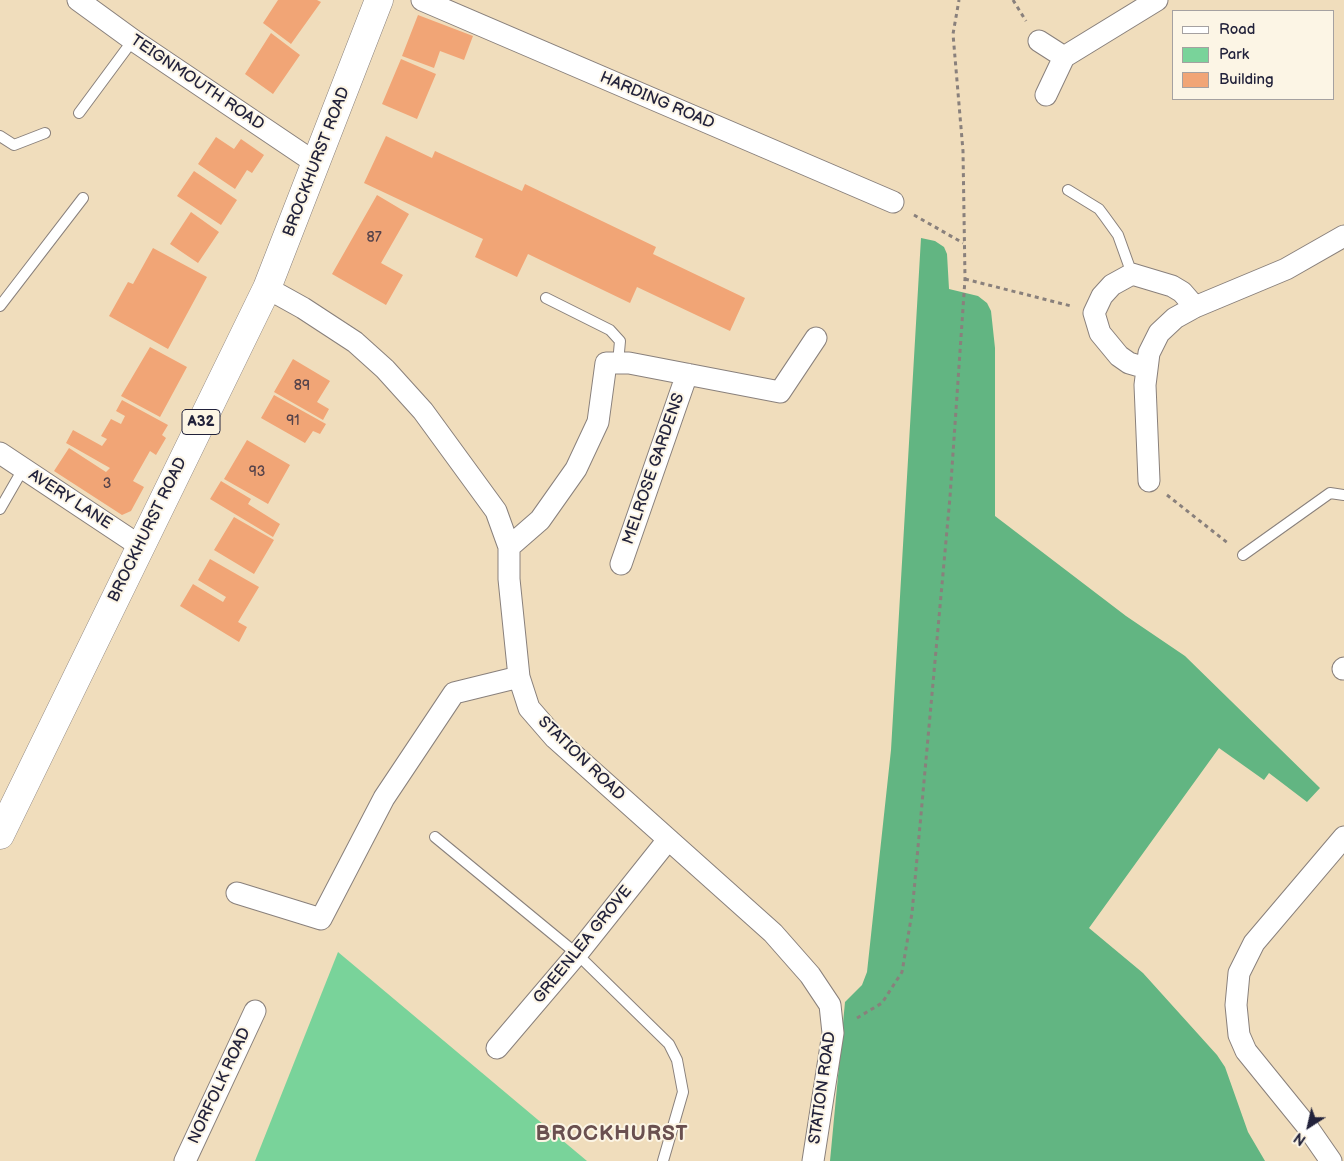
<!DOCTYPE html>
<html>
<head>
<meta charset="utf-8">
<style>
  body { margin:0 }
  #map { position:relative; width:1344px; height:1161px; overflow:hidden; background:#f0ddbc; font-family:"Balsamiq Sans",sans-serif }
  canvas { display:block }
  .legend { position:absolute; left:1172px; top:10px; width:162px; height:90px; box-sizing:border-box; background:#fcf5e5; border:1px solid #a5a1a1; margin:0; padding:6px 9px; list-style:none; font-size:15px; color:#22223b }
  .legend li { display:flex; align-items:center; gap:10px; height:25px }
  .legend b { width:25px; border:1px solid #a5a1a1 }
  .north { position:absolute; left:1284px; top:1101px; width:50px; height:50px; -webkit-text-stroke:4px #fcf5e5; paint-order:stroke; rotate:215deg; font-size:14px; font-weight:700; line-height:20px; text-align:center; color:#22223b }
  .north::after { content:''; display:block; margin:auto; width:18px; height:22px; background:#22223b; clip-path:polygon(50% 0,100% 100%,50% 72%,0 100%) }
</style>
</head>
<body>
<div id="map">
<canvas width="1344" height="1161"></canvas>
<ul class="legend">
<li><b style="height:6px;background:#fff"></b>Road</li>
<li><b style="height:14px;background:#79d39a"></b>Park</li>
<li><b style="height:14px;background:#f1a576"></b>Building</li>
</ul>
<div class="north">N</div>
</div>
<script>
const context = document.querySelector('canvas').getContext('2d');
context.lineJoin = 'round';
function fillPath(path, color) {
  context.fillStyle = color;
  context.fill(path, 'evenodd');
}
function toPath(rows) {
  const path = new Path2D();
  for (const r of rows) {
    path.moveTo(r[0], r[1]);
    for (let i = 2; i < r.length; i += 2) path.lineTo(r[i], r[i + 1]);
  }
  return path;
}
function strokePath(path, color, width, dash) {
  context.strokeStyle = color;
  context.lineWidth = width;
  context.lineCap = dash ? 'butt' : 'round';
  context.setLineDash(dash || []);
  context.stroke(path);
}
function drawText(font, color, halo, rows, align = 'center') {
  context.font = font + ' "Balsamiq Sans",sans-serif';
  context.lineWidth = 4;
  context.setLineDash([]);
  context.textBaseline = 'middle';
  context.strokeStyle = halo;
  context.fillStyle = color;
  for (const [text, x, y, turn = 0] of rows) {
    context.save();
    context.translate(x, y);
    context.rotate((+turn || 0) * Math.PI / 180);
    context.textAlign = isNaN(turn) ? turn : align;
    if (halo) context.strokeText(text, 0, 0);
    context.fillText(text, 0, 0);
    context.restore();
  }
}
fillPath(toPath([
  [338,952,587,1161,255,1161]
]), '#79d39a');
fillPath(toPath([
  [921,238,935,241,944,247,947,254,949,289,978,296,987,303,991,311,995,348,995,516,1126,616,1185,656,1320,788,1307,802,1269,773,1264,780,1219,748,1089,928,1143,973,1217,1055,1225,1067,1248,1132,1265,1161,830,1161,845,1002,862,985,867,972,891,750]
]), '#62b582');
fillPath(toPath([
  [278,0,317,0,321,2,291,44,263,23],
  [418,15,473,36,464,60,440,51,434,68,402,56],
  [271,33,300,55,273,94,245,74],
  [401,59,436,74,417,119,382,104],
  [386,136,432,158,435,151,522,191,525,184,656,247,653,254,745,298,730,331,637,287,630,303,528,254,517,277,475,257,483,239,364,183],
  [216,137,234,149,241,139,264,155,252,173,247,170,235,189,198,164],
  [194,171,237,200,221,225,177,196],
  [377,195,409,214,381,263,403,275,386,305,332,274],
  [191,212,219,232,198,263,170,244],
  [153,248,207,277,168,349,109,316,128,282,133,284],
  [150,347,187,367,160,417,121,396],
  [293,359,330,381,317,402,329,409,323,420,274,392],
  [274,395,326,424,320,434,313,431,305,443,261,418],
  [122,400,168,425,162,435,166,438,156,455,150,451,133,481,144,487,131,511,122,515,54,471,69,448,106,472,110,468,66,443,73,430,102,446,107,439,101,436,111,419,121,424,125,416,116,411],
  [247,440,290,465,268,504,224,479],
  [221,481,251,499,248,504,280,524,273,537,210,499],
  [234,517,274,540,254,574,214,550],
  [210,559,259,587,238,622,247,627,239,642,180,606,193,584,223,602,226,597,198,580]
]), '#f1a576');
const service = toPath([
  [79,113,133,40],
  [0,136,14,145,45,133],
  [1068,190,1099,209,1105,217,1118,235,1132,274],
  [546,298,610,330,620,341,618,363],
  [0,306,83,198],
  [0,509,23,469],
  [1243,555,1330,493,1344,495],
  [435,837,577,954,669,1044,677,1060,683,1092,663,1161]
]);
const minor = toPath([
  [78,0,133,40,317,164],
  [422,0,893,202],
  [1039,41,1064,57],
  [1046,95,1064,57,1157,0],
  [267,288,303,308,355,342,385,369,423,411,496,511,509,547,509,579,519,677,529,708,555,738,773,933,810,975,830,1005,833,1033,813,1161],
  [1146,368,1129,363,1119,356,1100,333,1094,313,1102,296,1112,285,1132,274,1172,286,1182,292,1195,307],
  [0,453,140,546],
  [1149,481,1145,385,1149,353,1159,333,1175,318,1195,307,1286,269,1344,236],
  [509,547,540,520,576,469,598,422,606,363,629,363,780,392,816,338],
  [621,564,687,374],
  [1343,669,1344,668],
  [237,893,321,919,384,798,454,693,519,677],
  [497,1048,577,954,667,841],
  [185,1161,255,1011],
  [1331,1161,1306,1125,1246,1051,1239,1035,1236,1005,1239,973,1254,943,1344,837]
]);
const primary = toPath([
  [0,835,267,288,379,0]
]);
strokePath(service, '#89807c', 12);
strokePath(minor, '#89807c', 23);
strokePath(primary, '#89807c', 29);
strokePath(toPath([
  [1013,0,1026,21],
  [914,215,963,243],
  [965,279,1071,306],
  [1167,495,1229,544],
  [857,1018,882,1003,902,972,912,913,950,497,965,279,963,151,953,34,959,0]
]), '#89807c', 3, [4, 4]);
strokePath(service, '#fff', 10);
strokePath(minor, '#fff', 21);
strokePath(primary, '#fff', 28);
drawText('14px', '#56434a', null, [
  ["87",374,238],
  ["89",302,386],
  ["91",293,421],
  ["93",257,472],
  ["3",107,484]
]);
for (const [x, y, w] of [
  [201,422,38]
]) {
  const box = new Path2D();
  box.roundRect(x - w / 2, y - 12.5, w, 25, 4);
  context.fillStyle = '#fcf5e5';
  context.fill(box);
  strokePath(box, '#22223b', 1);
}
drawText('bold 15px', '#22223b', null, [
  ["A32",201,422]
]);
drawText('16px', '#22223b', '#fcf5e5', [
  ["TEIGNMOUTH ROAD",197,83,34],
  ["HARDING ROAD",657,101,23],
  ["BROCKHURST ROAD",317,162,-69],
  ["MELROSE GARDENS",654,469,-71],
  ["AVERY LANE",70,500,33],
  ["BROCKHURST ROAD",148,530,-64],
  ["STATION ROAD",581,759,44],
  ["GREENLEA GROVE",583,945,-51],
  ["NORFOLK ROAD",220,1086,-65],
  ["STATION ROAD",823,1088,-82]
]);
context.letterSpacing = '1px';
drawText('bold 21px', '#6a5050', '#fcf5e5', [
  ["BROCKHURST",612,1135]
]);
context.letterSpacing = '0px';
</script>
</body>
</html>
